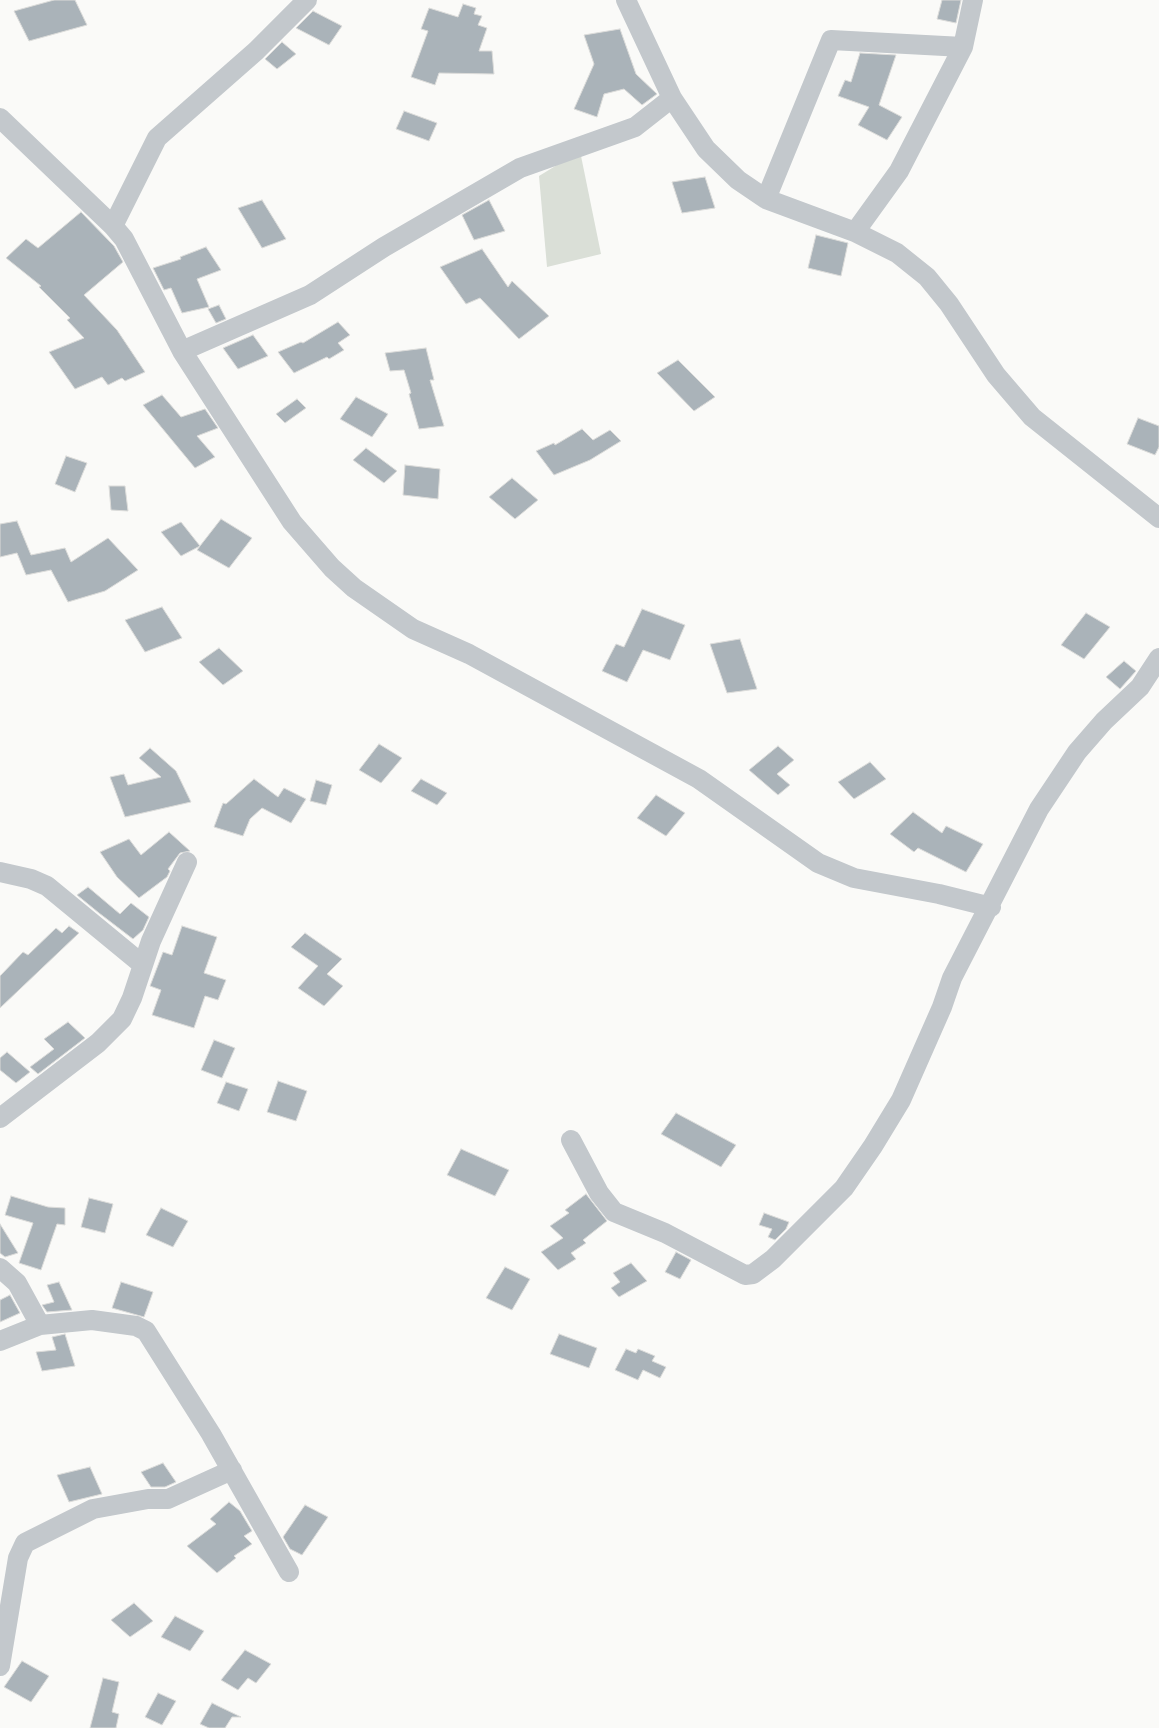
<!DOCTYPE html>
<html>
<head>
<meta charset="utf-8">
<style>
  body { margin:0 }
  canvas { display:block; background:#fafaf8 }
</style>
</head>
<body>
<canvas width="1159" height="1728"></canvas>
<script>
const context = document.querySelector('canvas').getContext('2d');
context.lineJoin = 'round';
function fillPath(path, color) {
  context.fillStyle = color;
  context.fill(path, 'evenodd');
}
function toPath(rows) {
  const path = new Path2D();
  for (const r of rows) {
    path.moveTo(r[0], r[1]);
    for (let i = 2; i < r.length; i += 2) path.lineTo(r[i], r[i + 1]);
  }
  return path;
}
function strokePath(path, color, width, dash) {
  context.strokeStyle = color;
  context.lineWidth = width;
  context.lineCap = dash ? 'butt' : 'round';
  context.setLineDash(dash || []);
  context.stroke(path);
}
fillPath(toPath([
  [580,151,601,254,547,267,539,176]
]), '#dadfd7');
const building = toPath([
  [54,0,75,0,87,25,29,41,14,11,54,0],
  [942,0,961,0,956,23,937,19,942,0],
  [463,4,476,8,474,14,482,16,478,25,487,28,479,51,492,51,494,74,439,73,435,85,411,77,428,31,421,29,429,8,458,17,463,4],
  [313,11,342,26,329,45,296,28,313,11],
  [620,29,636,74,657,94,642,105,624,89,604,94,597,117,574,109,594,64,584,35,620,29],
  [282,42,296,54,277,69,265,59,282,42],
  [860,53,896,55,879,105,902,117,887,140,858,125,869,107,838,96,845,80,851,82,860,53],
  [404,111,437,123,429,141,396,129,404,111],
  [705,177,715,208,682,213,672,182,705,177],
  [262,200,286,239,262,248,238,208,262,200],
  [489,200,505,231,474,240,462,215,489,200],
  [81,212,114,246,123,262,84,295,117,330,145,372,125,381,122,378,108,385,102,377,75,389,49,352,84,338,67,320,70,318,39,287,41,286,6,258,26,239,38,248,81,212],
  [816,235,848,243,841,276,808,268,816,235],
  [206,247,221,270,197,279,209,307,182,313,171,288,164,290,153,268,181,259,180,257,206,247],
  [482,249,508,287,512,281,549,316,519,339,480,298,466,304,440,267,482,249],
  [219,305,226,319,216,323,208,309,219,305],
  [338,322,350,335,338,343,344,350,329,359,327,357,294,373,278,352,301,342,303,343,338,322],
  [253,335,268,356,238,369,223,348,253,335],
  [426,348,434,380,430,380,444,426,419,429,409,394,411,393,404,370,390,371,385,353,426,348],
  [678,360,715,397,694,411,657,373,678,360],
  [162,395,181,417,205,409,218,428,197,436,215,457,195,468,143,405,162,395],
  [356,397,388,414,372,437,340,419,356,397],
  [297,399,306,408,285,423,276,414,297,399],
  [1138,418,1159,426,1159,447,1155,455,1127,444,1138,418],
  [582,429,593,440,610,430,621,441,590,460,554,475,536,451,554,443,555,445,582,429],
  [366,448,397,471,384,483,353,460,366,448],
  [66,456,87,463,75,492,55,484,66,456],
  [405,465,440,469,438,499,403,495,405,465],
  [512,478,538,500,515,519,489,497,512,478],
  [109,486,125,486,128,511,111,510,109,486],
  [221,519,252,538,229,568,197,550,200,546,181,556,161,532,181,522,200,546,221,519],
  [17,521,31,555,65,548,71,562,108,538,138,570,105,591,68,602,51,570,26,575,17,553,0,557,0,524,17,521],
  [162,607,182,638,145,652,125,620,162,607],
  [642,609,685,625,670,660,643,650,627,682,602,671,616,644,624,647,642,609],
  [1086,613,1110,627,1084,659,1061,645,1086,613],
  [740,639,757,689,727,693,710,644,740,639],
  [219,648,243,671,223,685,199,662,219,648],
  [1124,661,1136,671,1120,689,1106,677,1124,661],
  [379,744,402,758,381,783,359,770,379,744],
  [778,746,794,760,777,774,790,785,778,795,749,770,778,746],
  [150,748,176,771,191,802,125,817,110,777,124,774,128,785,161,777,139,758,150,748],
  [870,762,886,779,854,799,838,782,870,762],
  [254,779,278,797,284,788,306,799,291,823,262,808,250,819,243,836,214,827,223,803,226,804,254,779],
  [421,779,447,793,437,805,411,791,421,779],
  [316,780,332,785,326,805,310,801,316,780],
  [656,795,685,813,666,836,637,818,656,795],
  [913,812,942,833,946,826,983,844,966,872,918,848,914,852,890,834,913,812],
  [169,832,190,851,180,853,168,869,170,871,167,877,139,898,117,877,100,852,129,839,141,855,169,832],
  [88,887,120,914,131,903,149,917,143,930,133,939,99,913,77,895,88,887],
  [69,926,79,933,0,1008,0,976,23,952,28,955,56,928,62,933,69,926],
  [182,926,217,937,204,973,226,980,218,1000,205,996,194,1028,152,1015,161,990,150,986,163,952,172,955,182,926],
  [305,933,342,959,327,974,343,986,324,1006,298,988,318,966,291,947,305,933],
  [68,1022,85,1038,38,1074,30,1067,54,1049,44,1039,68,1022],
  [214,1040,235,1048,222,1078,201,1070,214,1040],
  [7,1052,30,1072,16,1083,0,1070,0,1058,7,1052],
  [278,1081,307,1091,296,1121,267,1112,278,1081],
  [226,1082,248,1089,239,1111,217,1103,226,1082],
  [676,1113,736,1145,721,1167,661,1134,676,1113],
  [461,1149,509,1170,495,1196,447,1175,461,1149],
  [586,1194,607,1221,583,1240,586,1243,571,1253,576,1259,558,1270,541,1252,563,1238,550,1226,569,1213,565,1210,586,1194],
  [11,1196,48,1207,65,1208,65,1225,57,1224,41,1270,19,1263,33,1223,5,1215,11,1196],
  [89,1198,113,1204,105,1233,81,1227,89,1198],
  [161,1208,188,1221,173,1247,146,1235,161,1208],
  [764,1213,789,1222,786,1229,775,1240,768,1237,772,1229,759,1225,764,1213],
  [0,1224,18,1253,5,1257,0,1253,0,1224],
  [676,1252,691,1260,680,1279,665,1272,676,1252],
  [631,1263,647,1281,619,1297,611,1288,620,1282,613,1273,631,1263],
  [505,1267,530,1279,512,1310,486,1298,505,1267],
  [59,1282,72,1310,47,1312,42,1305,54,1302,47,1285,59,1282],
  [121,1282,153,1292,144,1317,112,1308,121,1282],
  [10,1295,20,1313,0,1322,0,1300,10,1295],
  [65,1334,75,1366,42,1371,36,1352,56,1350,52,1337,65,1334],
  [559,1334,597,1348,589,1368,550,1354,559,1334],
  [626,1349,636,1353,638,1349,655,1356,652,1361,666,1367,660,1378,643,1370,638,1380,615,1370,626,1349],
  [163,1463,176,1482,165,1487,151,1487,141,1472,163,1463],
  [90,1467,102,1494,69,1502,57,1475,90,1467],
  [229,1502,240,1511,252,1531,244,1536,252,1544,234,1556,236,1558,217,1573,187,1546,216,1524,210,1519,229,1502],
  [305,1505,328,1517,302,1555,290,1549,283,1537,305,1505],
  [134,1603,153,1621,130,1637,111,1620,134,1603],
  [175,1616,204,1631,190,1651,161,1637,175,1616],
  [245,1650,271,1664,256,1683,248,1678,238,1690,221,1680,245,1650],
  [22,1661,49,1676,31,1702,4,1687,22,1661],
  [103,1678,119,1682,112,1712,119,1714,116,1728,90,1728,103,1678],
  [158,1693,176,1701,162,1725,145,1717,158,1693],
  [212,1703,218,1706,241,1717,232,1717,225,1728,209,1728,200,1724,212,1703]
]);
fillPath(building, '#aab3b9');
strokePath(building, '#dcdcda', 1);
strokePath(toPath([
  [626,0,672,98,706,149,738,180,766,199,855,232,897,253,927,277,949,304,996,375,1032,417,1159,518],
  [0,118,113,226,124,239,182,351,292,522,332,568,354,588,413,629,469,654,699,779,818,863,854,878,939,894,991,907],
  [766,199,831,40,963,47],
  [113,226,157,138,256,51,307,0],
  [855,232,899,171,963,47,973,0],
  [182,351,310,295,384,247,520,168,635,127,672,98],
  [0,872,31,879,47,886,143,965],
  [0,1118,98,1043,122,1019,132,998,151,941,187,862],
  [571,1140,599,1193,614,1212,665,1233,745,1275,753,1274,773,1259,844,1188,873,1146,901,1100,942,1007,952,978,1039,809,1077,752,1104,721,1140,687,1159,658],
  [0,1268,17,1283,40,1325],
  [0,1341,40,1325,92,1320,136,1326,146,1331,211,1434,289,1572],
  [0,1666,18,1558,25,1543,93,1509,148,1499,168,1499,232,1470]
]), '#c3c8cc', 20);
</script>
</body>
</html>
